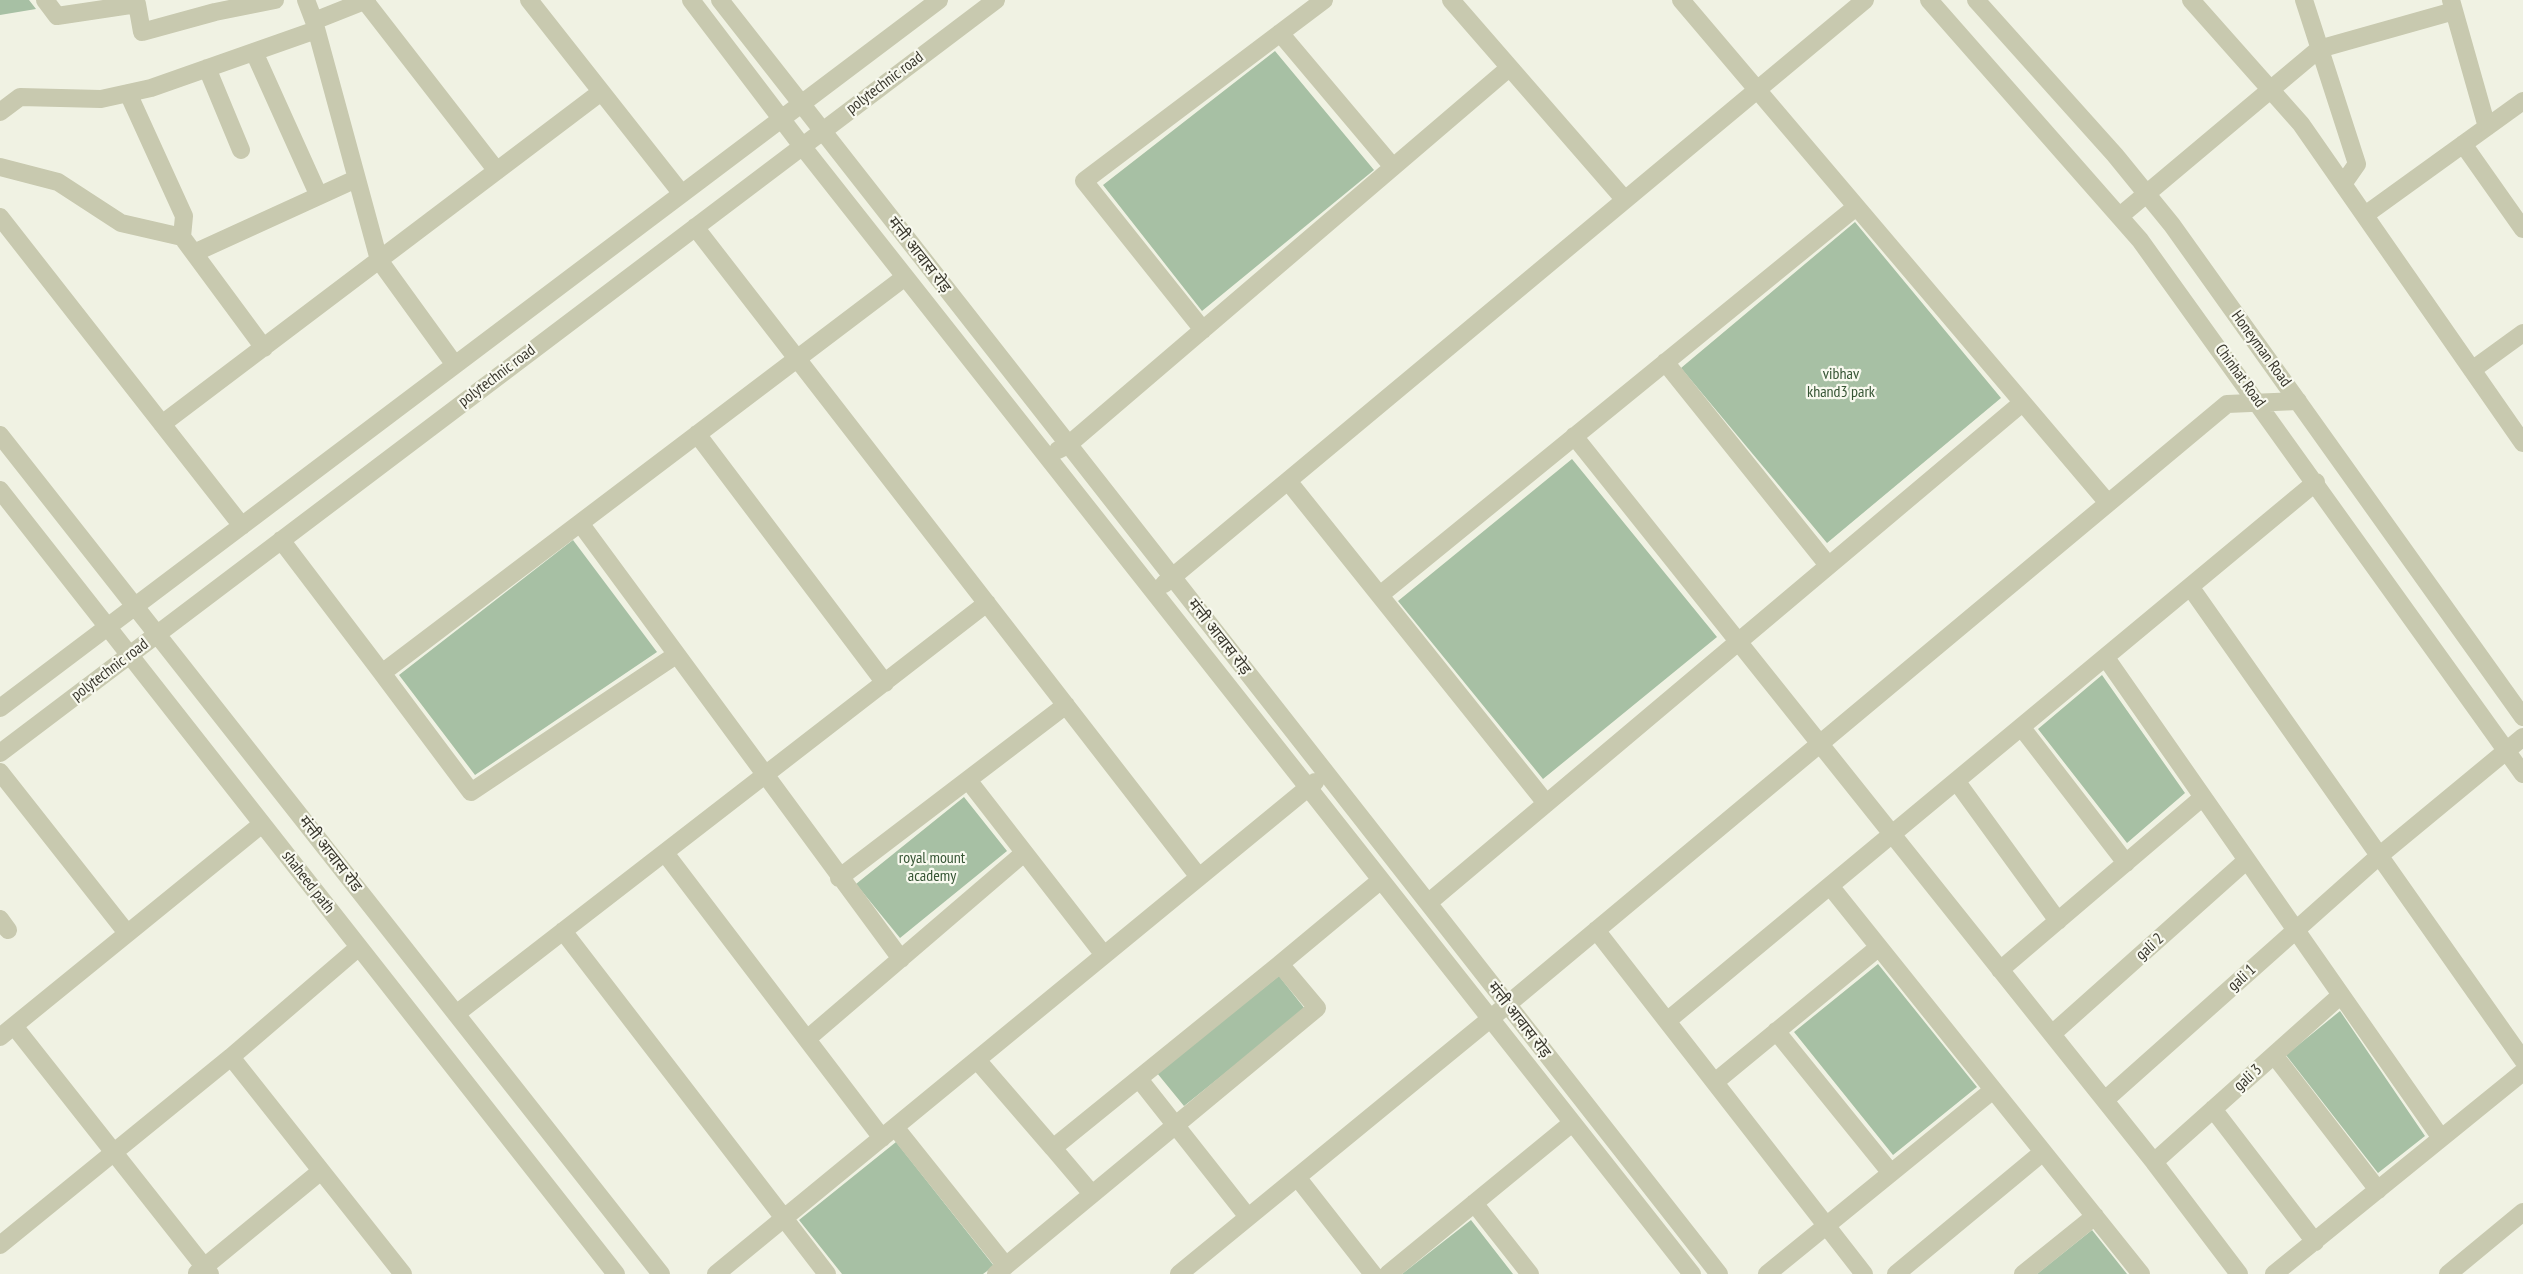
<!DOCTYPE html>
<html>
<head>
<meta charset="utf-8">
<style>
  body { margin:0 }
  canvas { display:block; background:#f0f2e3 }
</style>
</head>
<body>
<canvas width="2523" height="1274"></canvas>
<script>
const context = document.querySelector('canvas').getContext('2d');
context.lineJoin = 'round';
function fillPath(path, color) {
  context.fillStyle = color;
  context.fill(path, 'evenodd');
}
function toPath(rows) {
  const path = new Path2D();
  for (const r of rows) {
    path.moveTo(r[0], r[1]);
    for (let i = 2; i < r.length; i += 2) path.lineTo(r[i], r[i + 1]);
  }
  return path;
}
function strokePath(path, color, width, dash) {
  context.strokeStyle = color;
  context.lineWidth = width;
  context.lineCap = dash ? 'butt' : 'round';
  context.setLineDash(dash || []);
  context.stroke(path);
}
function drawText(font, color, halo, rows, align = 'center') {
  context.font = font + ' "PT Sans Narrow","Noto Sans Devanagari",sans-serif';
  context.lineWidth = 4.5;
  context.setLineDash([]);
  context.textBaseline = 'middle';
  context.strokeStyle = halo;
  context.fillStyle = color;
  for (const [text, x, y, turn = 0] of rows) {
    context.save();
    context.translate(x, y);
    context.rotate((+turn || 0) * Math.PI / 180);
    context.textAlign = isNaN(turn) ? turn : align;
    if (halo) context.strokeText(text, 0, 0);
    context.fillText(text, 0, 0);
    context.restore();
  }
}
fillPath(toPath([
  [0,0,29,0,36,9,0,15],
  [1275,51,1374,170,1202,311,1103,185],
  [1855,222,2001,398,1827,543,1681,368],
  [1572,459,1717,637,1543,779,1398,601],
  [573,540,657,652,475,775,399,675],
  [2102,675,2185,793,2127,843,2038,729],
  [964,797,1007,851,900,938,856,884],
  [1878,964,1977,1087,1893,1155,1794,1032],
  [1279,976,1305,1009,1184,1106,1157,1073],
  [2340,1011,2425,1136,2378,1173,2286,1055],
  [896,1142,994,1266,983,1274,842,1274,799,1220],
  [1471,1220,1513,1274,1402,1274],
  [2092,1230,2127,1274,2037,1274]
]), '#a7c0a4');
strokePath(toPath([
  [45,0,57,16,137,4,142,32,215,12,275,0],
  [306,0,314,21,379,260,455,365],
  [529,0,682,194],
  [691,0,802,146,1692,1274],
  [720,0,1719,1274],
  [1451,0,1625,200],
  [1681,0,2108,503],
  [1929,0,2140,240,2523,774],
  [1976,0,2115,155,2172,225,2523,717],
  [2191,0,2301,124,2523,443],
  [2304,0,2357,164,2343,184],
  [2451,0,2487,127],
  [365,1,497,171],
  [314,21,367,0],
  [1280,33,1393,167],
  [254,52,318,194],
  [207,68,241,150],
  [128,93,184,216,182,237,264,348],
  [0,112,20,97,101,99,151,88,316,30],
  [2463,144,2523,229],
  [0,167,58,182,121,223,182,237],
  [2365,215,2523,101],
  [2120,216,2319,49,2454,11],
  [0,217,242,526],
  [695,227,1199,877],
  [194,253,356,179],
  [1203,330,1084,181,1324,0],
  [1665,362,1828,565],
  [2472,370,2523,333],
  [162,424,601,92],
  [697,434,885,683],
  [0,435,661,1274],
  [1574,436,2154,1162,2239,1274],
  [1058,450,1068,445,1509,68],
  [1288,481,1546,803],
  [0,490,616,1274],
  [580,523,901,959],
  [281,540,382,673,905,277],
  [1164,584,1865,0],
  [2191,588,2523,1060],
  [1380,595,1856,207],
  [2106,658,2441,1138],
  [382,673,471,792,676,655],
  [0,708,939,0],
  [2022,728,2126,863],
  [0,753,996,0],
  [0,772,127,933],
  [968,780,1104,955],
  [1957,782,2058,921],
  [665,853,882,1138],
  [839,878,1066,705],
  [1830,886,2141,1274],
  [1428,903,2022,403],
  [0,919,8,930],
  [1596,930,1864,1274],
  [563,931,827,1274],
  [1280,964,1381,880],
  [2000,970,2203,797],
  [456,1014,987,603],
  [1667,1021,2316,482],
  [14,1026,210,1274],
  [1776,1031,1891,1173],
  [2052,1034,2247,860],
  [0,1037,262,824],
  [807,1039,1024,853],
  [2274,1055,2378,1190],
  [231,1057,403,1274],
  [977,1060,1053,1148],
  [1139,1079,1248,1217],
  [1715,1082,1879,947],
  [2105,1100,2379,856,2523,737],
  [2213,1109,2315,1242],
  [895,1127,1006,1266],
  [2154,1162,2341,995],
  [1297,1177,1373,1274],
  [1474,1203,1530,1274],
  [0,1245,231,1057,359,947],
  [197,1273,321,1171],
  [716,1274,1315,782],
  [996,1274,1317,1008,1280,964,1053,1148,1092,1194],
  [1179,1274,1490,1019,2227,404,2298,401],
  [1388,1274,1572,1123],
  [1767,1274,1993,1090],
  [1896,1274,2043,1152],
  [2023,1274,2095,1216],
  [2274,1274,2523,1072],
  [2448,1274,2523,1212]
]), '#c8c9af', 18);
drawText('16px', '#39372d', '#f8f9ef', [
  ["polytechnic road",885,83,-37],
  ["मंत्ती आवास रोड़",919,255,52],
  ["Honeyman Road",2261,349,54],
  ["polytechnic road",497,376,-37],
  ["Chinhat Road",2240,376,54],
  ["मंत्ती आवास रोड़",1219,637,52],
  ["polytechnic road",110,670,-37],
  ["मंत्ती आवास रोड",330,854,52],
  ["shaheed path",308,882,52],
  ["gali 2",2150,947,-42],
  ["gali 1",2242,978,-42],
  ["मंत्ती आवास रोड़",1519,1020,52],
  ["gali 3",2248,1078,-42]
]);
drawText('16px', '#355433', '#f8f9ef', [
  ["vibhav",1841,374],
  ["khand3 park",1841,392],
  ["royal mount",932,858],
  ["academy",932,876]
]);
</script>
</body>
</html>
